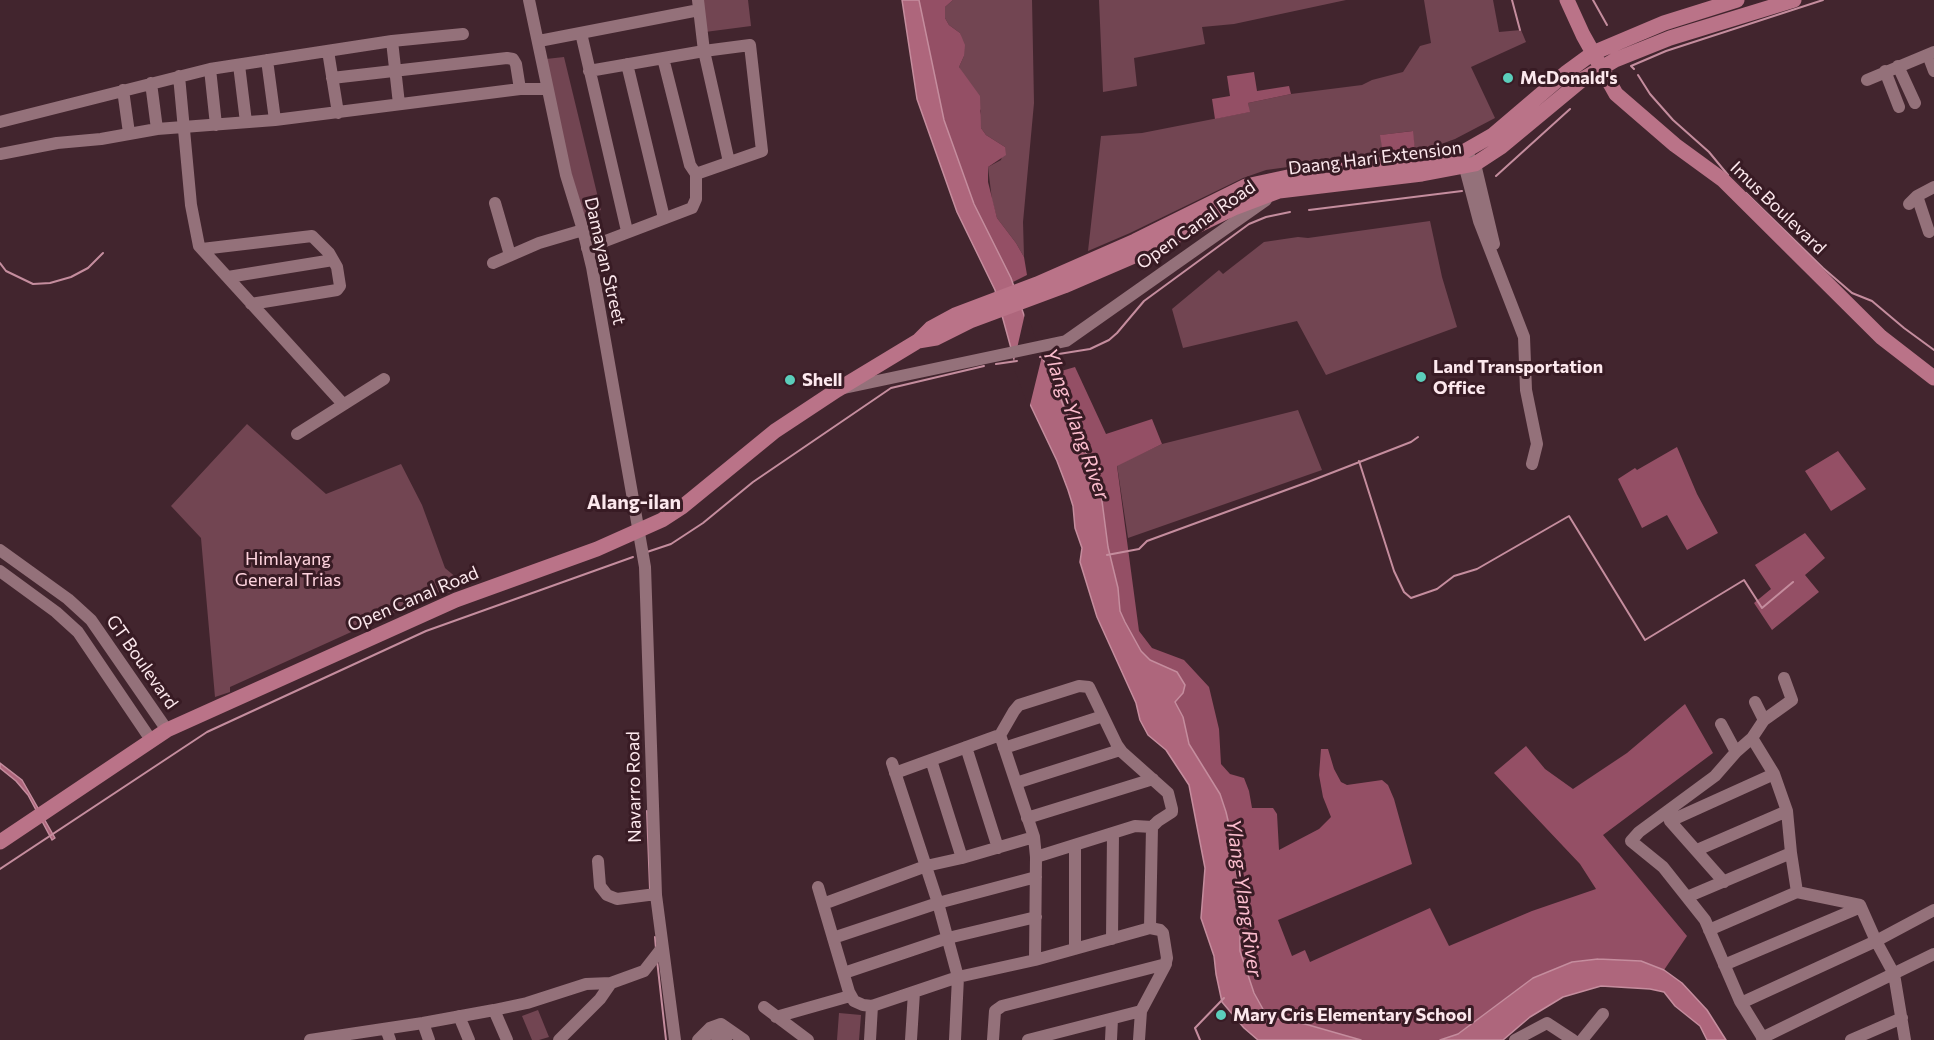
<!DOCTYPE html>
<html>
<head>
<meta charset="utf-8">
<style>
  body { margin:0 }
  canvas { display:block; background:#42252e }
</style>
</head>
<body>
<canvas width="1934" height="1040"></canvas>
<script>
const context = document.querySelector('canvas').getContext('2d');
context.lineJoin = 'round';
function fillPath(path, color) {
  context.fillStyle = color;
  context.fill(path, 'evenodd');
}
function toPath(rows) {
  const path = new Path2D();
  for (const r of rows) {
    path.moveTo(r[0], r[1]);
    for (let i = 2; i < r.length; i += 2) path.lineTo(r[i], r[i + 1]);
  }
  return path;
}
function strokePath(path, color, width, dash) {
  context.strokeStyle = color;
  context.lineWidth = width;
  context.lineCap = dash ? 'butt' : 'round';
  context.setLineDash(dash || []);
  context.stroke(path);
}
function drawText(font, color, halo, rows, align = 'center') {
  context.font = font + ' Commissioner,sans-serif';
  context.lineWidth = 6;
  context.setLineDash([]);
  context.textBaseline = 'middle';
  context.strokeStyle = halo;
  context.fillStyle = color;
  for (const [text, x, y, turn = 0] of rows) {
    context.save();
    context.translate(x, y);
    context.rotate((+turn || 0) * Math.PI / 180);
    context.textAlign = isNaN(turn) ? turn : align;
    if (halo) context.strokeText(text, 0, 0);
    context.fillText(text, 0, 0);
    context.restore();
  }
}
fillPath(toPath([
  [701,0,748,0,751,26,705,32],
  [953,0,1032,0,1034,103,1023,222,1024,257,1016,243,997,218,992,200,988,167,1001,160,1005,147,986,135,981,128,979,119,981,111,959,67,964,56,960,33,949,25,945,18,945,7],
  [1099,0,1346,0,1234,24,1202,27,1205,44,1134,58,1137,86,1103,92],
  [1424,0,1493,0,1499,32,1521,30,1526,42,1471,67,1495,118,1455,139,1430,148,1415,150,1412,131,1381,135,1383,154,1266,170,1243,178,1130,233,1088,251,1101,136,1142,133,1249,112,1248,103,1291,94,1362,85,1372,80,1403,72,1420,46,1431,43],
  [564,57,601,210,583,215,571,173,546,59],
  [1430,221,1442,277,1457,327,1326,375,1297,321,1183,348,1172,309,1219,270,1223,274,1264,242,1298,237,1308,238],
  [1298,410,1322,470,1128,538,1117,465,1162,444],
  [247,424,326,494,401,464,422,505,445,568,465,585,449,593,446,589,230,687,230,692,215,697,201,538,171,506],
  [538,1010,549,1037,539,1040,532,1040,522,1016],
  [839,1013,861,1015,859,1040,837,1040]
]), '#724552');
fillPath(toPath([
  [919,0,953,0,945,7,945,18,949,25,960,33,965,45,964,56,959,67,980,96,981,128,986,135,1005,147,1006,155,988,167,988,182,997,218,1016,243,1024,257,1027,275,1013,282,974,204,944,120],
  [1254,72,1257,91,1289,86,1291,94,1248,103,1250,112,1215,119,1212,99,1230,96,1227,76],
  [1413,131,1415,150,1383,154,1380,135],
  [1075,367,1106,434,1152,419,1162,444,1117,466,1139,631,1152,648,1184,660,1209,687,1219,729,1221,764,1230,774,1244,778,1249,791,1252,808,1273,808,1277,814,1279,850,1319,829,1331,817,1323,797,1319,775,1321,749,1328,749,1334,769,1341,782,1347,785,1382,780,1388,785,1394,799,1412,864,1278,920,1292,956,1305,950,1310,962,1430,908,1449,946,1532,911,1596,889,1580,864,1494,773,1526,746,1545,769,1573,789,1627,753,1685,704,1713,753,1603,835,1687,936,1664,970,1641,961,1598,959,1572,962,1533,978,1458,1034,1440,1040,1361,1040,1305,1024,1278,1019,1264,1011,1254,993,1240,951,1240,900,1231,833,1226,812,1220,794,1189,744,1183,717,1175,702,1183,693,1177,672,1150,660,1141,651,1131,635,1120,611,1118,588,1108,547,1102,501,1079,439,1069,420,1051,374],
  [1677,447,1697,494,1718,533,1687,550,1667,515,1642,528,1618,479,1635,468,1637,470],
  [1838,451,1866,489,1831,511,1805,471],
  [1805,533,1825,558,1805,575,1819,592,1772,630,1754,603,1771,589,1755,565]
]), '#944f65');
const water = toPath([
  [902,0,919,0,944,120,974,204,1011,278,1033,341,1051,374,1069,420,1089,458,1097,481,1102,501,1108,547,1118,588,1120,611,1125,622,1141,651,1150,660,1177,672,1185,685,1183,693,1175,702,1183,717,1189,744,1220,794,1226,812,1231,833,1240,900,1240,951,1254,993,1264,1011,1278,1019,1305,1024,1361,1040,1258,1040,1244,1028,1222,1002,1216,974,1214,956,1201,918,1205,868,1189,785,1166,750,1148,735,1140,720,1136,703,1097,617,1080,562,1082,548,1075,528,1073,506,1068,490,1057,461,1028,400,1017,370,995,290,957,212,917,99,902,0],
  [0,763,22,780,55,838,52,840,28,795,16,781,0,768,0,763],
  [1598,959,1641,961,1664,970,1682,983,1707,1010,1726,1040,1707,1040,1700,1026,1675,1006,1664,992,1650,989,1601,986,1563,997,1530,1017,1503,1040,1440,1040,1458,1034,1533,978,1572,962,1598,959]
]);
fillPath(water, '#ae667c');
strokePath(water, '#c58d9e', 1.5);
fillPath(toPath([
  [1026,309,1036,340,1043,352,1029,409,1013,366]
]), '#42252e');
strokePath(toPath([
  [1512,0,1520,30],
  [1593,0,1607,25],
  [1634,69,1631,66,1666,51,1823,0],
  [1638,75,1650,94,1673,120,1709,152,1728,175],
  [1496,176,1570,109],
  [1746,193,1823,268,1852,293,1872,301,1904,328,1934,350],
  [1309,210,1462,191],
  [0,263,6,271,33,284,50,283,71,277,88,268,103,253],
  [1040,357,1090,349,1109,340,1117,333,1144,301,1249,224,1266,217,1290,212],
  [996,364,1017,361],
  [1359,461,1394,571,1404,592,1411,598,1437,589,1454,576,1477,569,1569,516,1645,640,1744,580,1762,608,1793,582],
  [647,552,671,544,703,523,753,482,891,388,984,366],
  [1107,555,1139,549,1147,541,1308,482,1411,442,1418,437],
  [647,811,650,889],
  [0,869,207,732,426,631,633,557],
  [655,937,656,949],
  [657,960,666,1040],
  [1200,1040,1195,1028,1224,998]
]), '#c58d9e', 2);
strokePath(toPath([
  [529,0,566,175,583,230,592,267,645,567,656,895,675,1040],
  [698,0,704,51,729,162],
  [581,33,627,231],
  [392,41,399,104],
  [539,41,699,10],
  [328,51,338,113],
  [1928,55,1934,71],
  [267,60,275,120],
  [627,64,664,218],
  [239,65,246,122],
  [1898,66,1915,103],
  [210,69,216,125],
  [589,71,704,51,750,45,762,151,696,174],
  [1885,71,1899,107],
  [179,76,191,205,199,246,343,404],
  [332,78,507,58,513,59,516,64,520,89],
  [1867,80,1934,52],
  [151,83,157,129],
  [123,90,129,133],
  [0,122,210,69,392,41,463,34],
  [0,154,57,143,101,139,157,129,275,120,520,89,547,89],
  [1470,158,1475,164,1494,244],
  [1465,159,1465,168,1479,221,1524,337,1526,390,1537,444,1532,464],
  [1917,196,1929,232],
  [495,203,510,255],
  [1909,204,1917,196,1934,187],
  [587,248,692,208,696,199,696,174,690,165,663,58],
  [202,249,312,236,329,253,337,267,340,286,337,290,251,304],
  [493,263,539,243,583,230],
  [228,277,333,260],
  [844,388,1066,341,1266,200],
  [297,434,384,379],
  [0,550,68,599,91,620,167,730],
  [0,571,56,612,78,632,151,740],
  [1784,678,1792,700,1764,720,1752,738,1774,774,1787,811,1791,853,1797,892,1860,905,1876,941,1934,910],
  [1755,702,1764,720],
  [1721,724,1736,752],
  [1752,738,1736,752,1715,776,1639,832,1631,841,1663,867,1705,920,1740,1001,1764,1040],
  [966,747,998,848],
  [1004,748,1103,716],
  [931,760,962,858],
  [892,763,938,903,958,977,955,1040],
  [1016,783,1120,750],
  [1668,814,1670,821,1724,882],
  [1027,818,1153,779],
  [1670,821,1774,774],
  [1034,837,1036,857,1035,960],
  [1075,845,1075,949],
  [1697,850,1787,811],
  [1036,857,1135,826,1152,827],
  [598,861,600,886,607,895,617,899,656,894],
  [818,887,849,992,854,1001,863,1005,872,1006,958,977,1035,960,1150,928,1152,827,1158,821,1172,812,1172,809,1168,793,1122,752,1117,745,1089,687,1079,686,1019,705,1014,711,999,737],
  [1687,897,1791,853],
  [823,904,926,866,962,858,1034,837,1001,738,997,736,895,773],
  [1709,930,1797,892],
  [833,938,938,903,1036,877],
  [1112,939,1113,833],
  [1724,965,1861,907],
  [844,973,948,938,1036,917],
  [1741,1003,1876,941,1894,974,1905,1040],
  [764,1007,808,1040],
  [494,1010,507,1040],
  [459,1016,469,1040],
  [776,1017,850,996],
  [423,1023,429,1040],
  [386,1029,390,1040],
  [703,1037,711,1033,726,1040],
  [1762,1038,1934,954],
  [310,1040,423,1023,494,1010,527,1003,586,984,611,983,644,971,662,948],
  [559,1040,600,999,611,983],
  [698,1040,710,1028,721,1024,744,1040],
  [870,1040,872,1006],
  [911,1040,914,992],
  [993,1040,995,1011,1002,1006,1166,964],
  [1028,1040,1141,1011],
  [1111,1040,1112,1019],
  [1139,1040,1141,1011,1165,966,1167,958,1163,933,1160,930,1150,928],
  [1515,1040,1547,1023,1573,1040],
  [1582,1040,1603,1014],
  [1851,1040,1902,1018]
]), '#94717a', 12);
strokePath(toPath([
  [1567,0,1583,35,1616,94,1675,145,1723,180,1881,337,1934,378],
  [918,341,936,338,970,321,1064,286,1143,252,1234,208,1279,191,1422,174,1475,164,1501,147,1583,79,1615,60,1670,38,1794,0],
  [0,842,167,730,456,600,597,549,662,520,682,507,775,431,837,390,918,341,931,328,955,315,1037,284,1135,241,1246,186,1297,175,1421,160,1465,151,1493,135,1567,72,1593,53,1664,23,1737,0]
]), '#ba7388', 15);
for (const [x, y, r, color] of [
  [1508,78,6,"#5bcebb"],
  [1421,377,6,"#5bcebb"],
  [790,380,6,"#5bcebb"],
  [1221,1015,6,"#5bcebb"]
]) {
  const dot = new Path2D();
  dot.arc(x, y, r, 0, 2 * Math.PI);
  context.fillStyle = color;
  context.fill(dot);
  strokePath(dot, '#381b24', 2);
}
drawText('bold 18px', '#fce8ed', '#381b24', [
  ["McDonald's",1520,78],
  ["Land Transportation",1433,367],
  ["Office",1433,388],
  ["Shell",802,380],
  ["Mary Cris Elementary School",1233,1015]
], 'left');
drawText('18px', '#fce8ed', '#381b24', [
  ["Daang Hari Extension",1375,158,-7],
  ["Imus Boulevard",1778,208,44],
  ["Open Canal Road",1196,225,-35],
  ["Damayan Street",605,261,77],
  ["Open Canal Road",413,599,-23],
  ["GT Boulevard",142,662,55],
  ["Navarro Road",634,787,-91]
]);
drawText('18px', '#ffd4df', '#381b24', [
  ["Himlayang",288,559],
  ["General Trias",288,580]
]);
drawText('italic 20px', '#fcbdce', '#381b24', [
  ["Ylang-Ylang River",1076,424,70],
  ["Ylang-Ylang River",1244,898,82]
]);
drawText('bold 20px', '#fce8ed', '#381b24', [
  ["Alang-ilan",634,502]
]);
</script>
</body>
</html>
